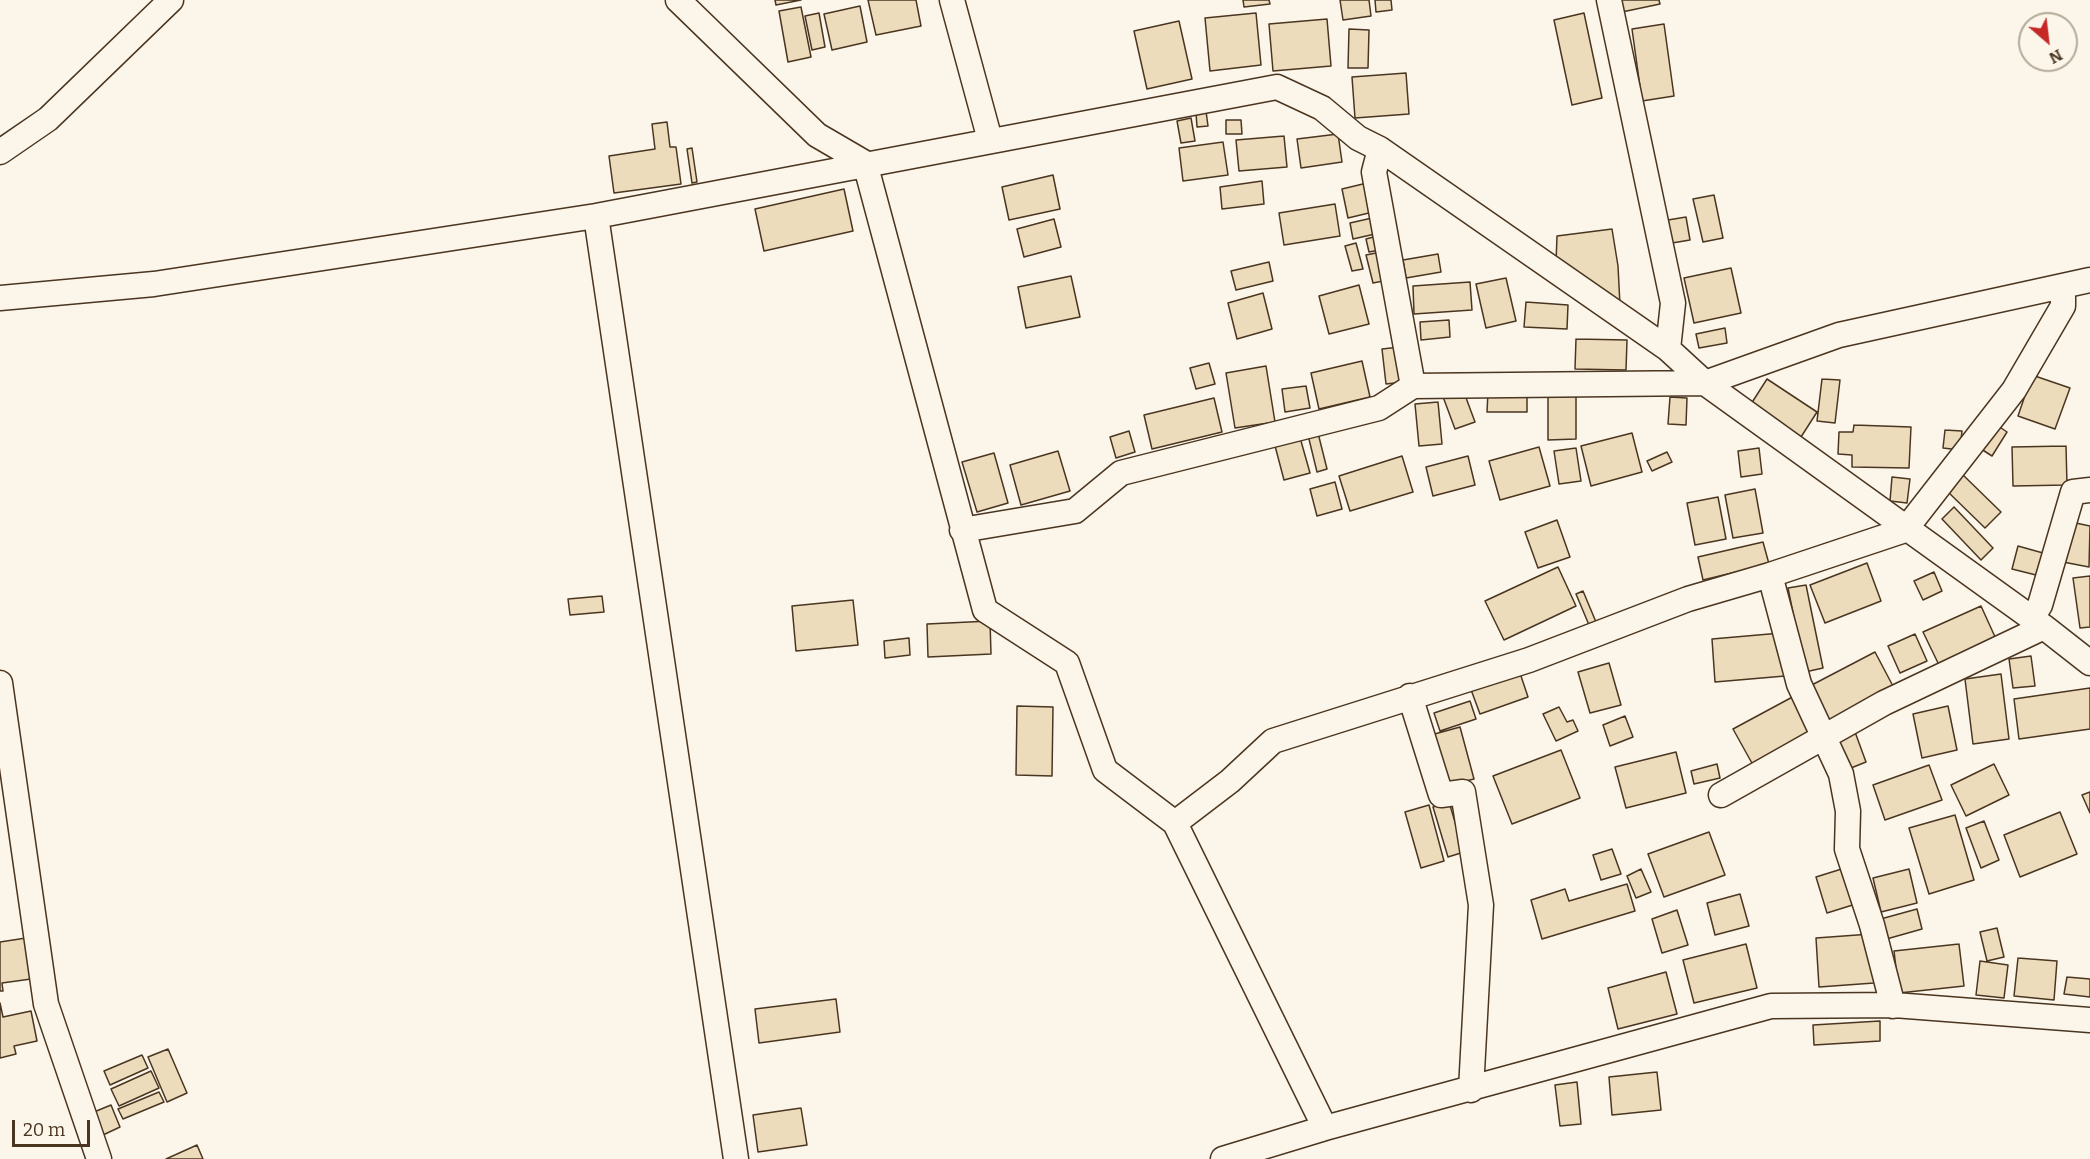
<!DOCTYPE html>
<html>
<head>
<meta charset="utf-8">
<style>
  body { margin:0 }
  #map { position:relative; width:2090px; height:1159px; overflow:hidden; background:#fbf6e9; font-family:Bitter,serif }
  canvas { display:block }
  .north { position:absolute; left:2018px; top:12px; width:60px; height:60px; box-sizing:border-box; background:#fbf6e9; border:2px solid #b4a999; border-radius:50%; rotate:152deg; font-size:16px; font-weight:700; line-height:24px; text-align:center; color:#4a3520 }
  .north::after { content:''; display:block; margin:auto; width:21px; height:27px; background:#c62828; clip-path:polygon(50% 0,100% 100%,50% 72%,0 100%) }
  .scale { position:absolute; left:12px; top:1120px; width:78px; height:27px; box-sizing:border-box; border:3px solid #4a3520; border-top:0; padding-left:8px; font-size:18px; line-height:21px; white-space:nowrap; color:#4a3520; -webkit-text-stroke:4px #fbf6e9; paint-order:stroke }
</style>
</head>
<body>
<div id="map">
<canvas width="2090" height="1159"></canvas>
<div class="north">N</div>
<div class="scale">20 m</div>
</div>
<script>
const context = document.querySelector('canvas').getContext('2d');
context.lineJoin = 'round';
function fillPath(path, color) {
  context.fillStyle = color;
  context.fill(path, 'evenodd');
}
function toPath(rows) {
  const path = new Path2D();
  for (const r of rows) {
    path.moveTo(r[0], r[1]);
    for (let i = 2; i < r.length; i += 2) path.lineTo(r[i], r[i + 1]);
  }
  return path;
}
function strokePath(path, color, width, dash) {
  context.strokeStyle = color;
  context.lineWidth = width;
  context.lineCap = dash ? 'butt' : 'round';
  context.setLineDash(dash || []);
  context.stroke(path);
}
const building = toPath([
  [775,0,801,0,776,5,775,0],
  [868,0,916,0,921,26,876,35,868,0],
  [1243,0,1269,0,1270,4,1244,7,1243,0],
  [1340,0,1369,0,1371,16,1343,20,1340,0],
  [1375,0,1391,0,1392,10,1376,12,1375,0],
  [1620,0,1659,0,1660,4,1622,12,1620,0],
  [860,6,867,42,832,50,824,14,860,6],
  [801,7,811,57,788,62,779,11,801,7],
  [819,13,825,47,812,50,805,16,819,13],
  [1256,13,1261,65,1210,71,1205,18,1256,13],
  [1584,13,1602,98,1572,105,1554,20,1584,13],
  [1327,19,1331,66,1273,71,1269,24,1327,19],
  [1179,21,1192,79,1147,89,1134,31,1179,21],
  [1664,24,1674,96,1642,101,1632,29,1664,24],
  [1349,29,1369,30,1368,68,1348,68,1349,29],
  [1406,73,1409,114,1355,118,1352,77,1406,73],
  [1206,111,1208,126,1197,127,1196,113,1206,111],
  [1191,118,1195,141,1181,143,1177,121,1191,118],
  [1226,120,1241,120,1242,134,1226,134,1226,120],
  [667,122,670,147,676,147,681,184,614,193,609,156,655,149,652,124,667,122],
  [1338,134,1342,162,1301,168,1297,139,1338,134],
  [1284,136,1287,167,1239,171,1236,140,1284,136],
  [1223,142,1228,175,1183,181,1179,148,1223,142],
  [692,148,697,182,692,183,687,149,692,148],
  [1053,175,1060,209,1009,220,1002,187,1053,175],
  [1262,181,1264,204,1222,209,1220,187,1262,181],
  [1367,183,1373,212,1348,218,1342,189,1367,183],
  [844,189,853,231,764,251,755,209,844,189],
  [1714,195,1723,238,1703,242,1693,199,1714,195],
  [1335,204,1340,236,1284,245,1279,213,1335,204],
  [1686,217,1690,240,1672,243,1668,220,1686,217],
  [1372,218,1375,234,1353,239,1350,223,1372,218],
  [1054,219,1061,247,1024,257,1017,229,1054,219],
  [1612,229,1618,266,1620,305,1556,263,1557,236,1612,229],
  [1377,236,1380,250,1369,252,1366,239,1377,236],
  [1356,243,1363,269,1352,271,1345,246,1356,243],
  [1381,252,1388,280,1373,283,1366,255,1381,252],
  [1438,254,1441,272,1406,278,1403,260,1438,254],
  [1269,262,1273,281,1236,290,1231,271,1269,262],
  [1731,268,1741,313,1694,323,1684,278,1731,268],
  [1071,276,1080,317,1026,328,1018,287,1071,276],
  [1506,278,1516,321,1486,328,1476,284,1506,278],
  [1470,282,1472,310,1414,314,1413,286,1470,282],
  [1359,285,1369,324,1329,334,1319,296,1359,285],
  [1263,293,1272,329,1237,339,1228,303,1263,293],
  [1526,302,1568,305,1567,329,1524,327,1526,302],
  [1449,320,1450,337,1421,340,1420,322,1449,320],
  [1725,328,1727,343,1699,348,1696,334,1725,328],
  [1576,339,1627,340,1626,370,1575,369,1576,339],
  [1400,347,1404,382,1386,384,1382,349,1400,347],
  [1362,361,1370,397,1319,409,1311,373,1362,361],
  [1209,363,1215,384,1196,389,1190,368,1209,363],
  [1266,366,1275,422,1235,428,1226,373,1266,366],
  [2032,375,2070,388,2055,429,2018,416,2032,375],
  [1767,379,1817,412,1801,437,1751,404,1767,379],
  [1822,379,1840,380,1835,423,1817,421,1822,379],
  [1306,386,1310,408,1285,412,1282,389,1306,386],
  [1462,387,1475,422,1455,429,1442,394,1462,387],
  [1527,391,1527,412,1487,412,1488,392,1527,391],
  [1548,394,1576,394,1576,439,1548,440,1548,394],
  [1670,397,1687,398,1686,425,1668,424,1670,397],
  [1214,398,1222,432,1152,449,1144,415,1214,398],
  [1438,402,1442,444,1419,446,1415,404,1438,402],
  [1994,423,2007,432,1992,456,1978,447,1994,423],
  [1854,425,1911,427,1909,468,1852,467,1852,455,1838,454,1839,432,1853,432,1854,425],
  [1945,430,1962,431,1960,450,1943,448,1945,430],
  [1129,431,1135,452,1116,458,1110,437,1129,431],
  [1318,433,1327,469,1317,472,1308,435,1318,433],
  [1632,433,1642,472,1591,486,1581,446,1632,433],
  [1299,434,1310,473,1284,480,1274,442,1299,434],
  [2066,446,2067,485,2013,486,2012,447,2066,446],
  [1539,447,1550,486,1500,500,1489,461,1539,447],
  [1576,448,1581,481,1559,484,1554,451,1576,448],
  [1759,448,1762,474,1741,477,1738,451,1759,448],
  [1058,451,1070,491,1021,505,1010,465,1058,451],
  [1667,452,1672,462,1652,471,1647,461,1667,452],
  [994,453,1008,503,977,512,962,462,994,453],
  [1402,456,1413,492,1350,511,1339,476,1402,456],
  [1468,456,1475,485,1433,496,1426,467,1468,456],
  [1962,474,2001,512,1985,528,1946,490,1962,474],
  [1892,477,1910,479,1907,503,1890,501,1892,477],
  [1335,482,1342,509,1317,516,1310,489,1335,482],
  [1755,489,1763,533,1733,538,1725,495,1755,489],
  [1718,497,1726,539,1695,545,1687,503,1718,497],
  [1954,507,1993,548,1981,560,1942,519,1954,507],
  [1557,520,1570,557,1538,568,1525,532,1557,520],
  [2071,522,2090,526,2089,567,2063,562,2071,522],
  [1763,542,1769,564,1703,580,1698,557,1763,542],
  [2018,546,2043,553,2036,575,2012,569,2018,546],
  [1867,563,1881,601,1825,623,1810,585,1867,563],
  [1558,567,1576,606,1504,640,1485,601,1558,567],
  [1934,572,1942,591,1923,600,1914,581,1934,572],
  [2090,576,2090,627,2080,628,2073,578,2090,576],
  [1806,585,1823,668,1805,672,1788,588,1806,585],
  [1583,591,1596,622,1589,625,1576,594,1583,591],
  [602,596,604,612,570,615,568,599,602,596],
  [853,600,858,645,796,651,792,606,853,600],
  [1981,606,1996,639,1939,665,1923,632,1981,606],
  [990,621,991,654,928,657,927,624,990,621],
  [1781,633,1785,676,1715,682,1712,639,1781,633],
  [1915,634,1927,661,1900,673,1888,646,1915,634],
  [909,638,910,655,885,658,884,641,909,638],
  [1875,652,1894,688,1828,724,1808,687,1875,652],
  [2031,656,2035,686,2013,688,2009,659,2031,656],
  [1609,663,1621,705,1590,713,1578,672,1609,663],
  [1519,670,1528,697,1480,714,1470,687,1519,670],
  [2001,674,2009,739,1973,744,1965,679,2001,674],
  [2090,688,2090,729,2019,739,2014,699,2090,688],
  [1798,694,1817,730,1753,765,1733,729,1798,694],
  [1470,701,1476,719,1440,731,1434,713,1470,701],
  [1017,706,1053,707,1052,776,1016,775,1017,706],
  [1948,706,1957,750,1922,758,1913,714,1948,706],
  [1559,707,1567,722,1573,720,1578,731,1556,741,1543,714,1559,707],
  [1625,716,1633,737,1610,746,1603,725,1625,716],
  [1460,727,1474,779,1445,786,1431,735,1460,727],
  [1855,732,1866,762,1846,770,1835,739,1855,732],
  [1561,750,1580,798,1512,824,1493,776,1561,750],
  [1676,752,1686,793,1626,808,1615,767,1676,752],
  [1717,764,1720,778,1694,784,1691,771,1717,764],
  [1994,764,2009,795,1966,816,1951,785,1994,764],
  [1929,765,1942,800,1885,820,1873,785,1929,765],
  [2090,792,2090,813,2082,795,2090,792],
  [1449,802,1464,852,1448,857,1433,807,1449,802],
  [1429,805,1444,861,1421,868,1405,812,1429,805],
  [2060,812,2077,854,2020,877,2004,835,2060,812],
  [1955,815,1974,880,1929,894,1909,828,1955,815],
  [1984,821,1999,860,1981,868,1966,828,1984,821],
  [1709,832,1725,875,1664,897,1648,854,1709,832],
  [1612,849,1621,874,1601,880,1593,855,1612,849],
  [1848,867,1859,903,1827,913,1816,877,1848,867],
  [1641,869,1651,892,1636,898,1627,876,1641,869],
  [1909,869,1917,903,1881,912,1873,878,1909,869],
  [1627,884,1635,911,1542,939,1531,900,1565,889,1569,901,1627,884],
  [1740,894,1749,926,1715,935,1707,903,1740,894],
  [1917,909,1922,929,1883,940,1877,920,1917,909],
  [1677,910,1688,945,1662,953,1652,919,1677,910],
  [1997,928,2004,957,1987,961,1980,932,1997,928],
  [1871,934,1874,983,1819,987,1816,938,1871,934],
  [26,938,31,979,2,983,3,991,0,991,0,942,26,938],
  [1746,944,1757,988,1694,1003,1683,960,1746,944],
  [1959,944,1964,986,1899,993,1894,951,1959,944],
  [2018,958,2057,961,2054,1000,2014,996,2018,958],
  [1980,961,2008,965,2004,998,1976,995,1980,961],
  [1666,972,1677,1014,1618,1029,1608,988,1666,972],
  [2067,977,2090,979,2090,997,2064,994,2067,977],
  [836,999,840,1032,759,1043,755,1009,836,999],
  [0,1003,3,1017,31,1011,37,1041,14,1046,16,1054,0,1058,0,1003],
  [1880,1021,1880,1041,1814,1045,1813,1025,1880,1021],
  [168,1049,187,1093,167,1102,148,1057,168,1049],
  [142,1055,148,1068,110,1085,104,1071,142,1055],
  [151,1071,159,1088,119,1106,111,1089,151,1071],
  [1657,1072,1661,1110,1612,1115,1609,1077,1657,1072],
  [1577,1082,1581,1124,1560,1126,1555,1085,1577,1082],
  [159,1092,164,1102,123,1119,118,1109,159,1092],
  [111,1105,120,1127,103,1135,94,1112,111,1105],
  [801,1108,807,1145,758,1152,753,1115,801,1108],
  [197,1145,203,1159,166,1159,197,1145]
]);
fillPath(building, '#ecdcbc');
strokePath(building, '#4a3520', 1.5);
const minor = toPath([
  [678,0,817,135,865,163,985,610,1067,663,1105,770,1175,823,1325,1128],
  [952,0,990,140],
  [1609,0,1673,303,1668,349],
  [1380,149,1374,172,1413,386],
  [0,152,48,119,171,0],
  [596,216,736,1159],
  [0,298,154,284,596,216,1277,87,1322,108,1358,138,1380,149,1668,349,1705,383,2044,627,2090,663],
  [962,530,1075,511,1121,473,1379,408,1413,386,1705,383,1839,335,2090,280],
  [1770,575,1799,684,1841,774,1848,811,1847,849,1872,925,1893,1006],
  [2032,618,2040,605,2073,492,2090,490],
  [0,683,46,1004,99,1159],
  [1410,696,1441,795,1463,792,1481,905,1471,1090],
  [1721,795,1884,703,2044,627],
  [1175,823,1230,781,1273,741,1529,660,1688,599,1770,575,1905,530,2014,390,2063,306,2063,286],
  [1223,1159,1325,1128,1771,1006,1894,1005,2090,1020]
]);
strokePath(minor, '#4a3520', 27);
strokePath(minor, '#fbf6e9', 24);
</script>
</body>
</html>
